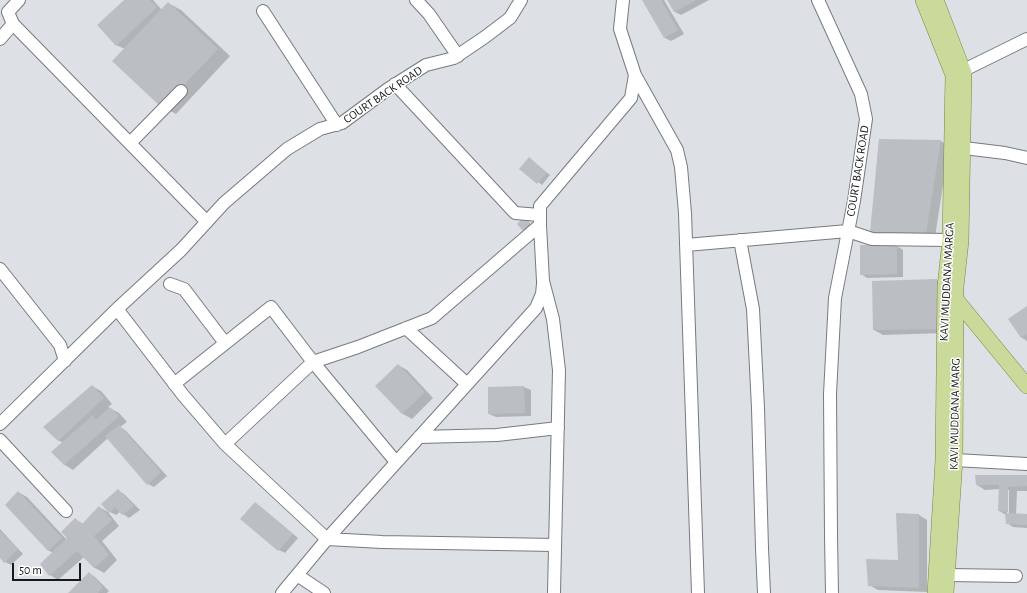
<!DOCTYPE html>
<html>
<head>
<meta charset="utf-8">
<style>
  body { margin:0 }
  #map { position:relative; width:1027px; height:593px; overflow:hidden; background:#dde1e5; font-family:"Alegreya Sans",sans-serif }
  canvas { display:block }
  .scale { position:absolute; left:12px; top:563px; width:69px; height:18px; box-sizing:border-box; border:2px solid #18191b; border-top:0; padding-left:5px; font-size:12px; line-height:14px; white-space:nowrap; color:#18191b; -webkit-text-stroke:3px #fff; paint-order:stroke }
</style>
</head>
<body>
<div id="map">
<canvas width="1027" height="593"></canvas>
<div class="scale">50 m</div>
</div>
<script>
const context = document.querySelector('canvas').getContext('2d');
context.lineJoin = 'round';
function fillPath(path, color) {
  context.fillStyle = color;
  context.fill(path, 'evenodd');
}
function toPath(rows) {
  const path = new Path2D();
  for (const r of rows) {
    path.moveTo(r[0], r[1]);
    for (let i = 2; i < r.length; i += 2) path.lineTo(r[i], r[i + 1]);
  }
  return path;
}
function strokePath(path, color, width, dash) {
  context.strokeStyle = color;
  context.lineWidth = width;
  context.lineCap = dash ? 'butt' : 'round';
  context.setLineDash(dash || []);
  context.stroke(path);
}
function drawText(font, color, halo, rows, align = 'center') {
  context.font = font + ' "Alegreya Sans",sans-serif';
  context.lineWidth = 3;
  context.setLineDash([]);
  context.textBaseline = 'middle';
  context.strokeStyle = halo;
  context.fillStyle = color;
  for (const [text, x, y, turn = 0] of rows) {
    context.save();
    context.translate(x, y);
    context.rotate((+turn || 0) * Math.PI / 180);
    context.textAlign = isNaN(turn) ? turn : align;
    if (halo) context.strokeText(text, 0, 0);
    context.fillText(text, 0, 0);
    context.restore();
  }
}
fillPath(toPath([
  [126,0,153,0,162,10,168,3,181,10,230,56,176,114,163,107,125,49,116,45],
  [644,0,664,0,684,34,671,41,665,38],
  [668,0,709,0,681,15,675,12],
  [879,140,941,141,949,146,935,237,879,236,871,231],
  [529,158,550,175,542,185,521,168],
  [524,219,531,224,525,231,523,230],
  [897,246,903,250,903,277,867,278,861,274],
  [937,280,945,285,946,333,883,335,874,330],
  [1027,307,1027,341,1021,337],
  [398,365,407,370,433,398,412,419,403,414,377,386],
  [92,386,101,391,112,404,108,407,119,413,127,422,120,427,125,430,167,476,154,487,148,484,108,438,73,470,65,465,53,452,63,443,58,440],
  [489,387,524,387,531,390,531,416,496,417,489,414],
  [1027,476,1027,491,1017,491,1016,515,1027,515,1027,528,1013,527,1007,523,1006,515,999,511,1000,489,985,490,977,485],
  [1007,490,1009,490,1009,517,1007,517],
  [118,491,124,494,140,510,129,518,120,512,116,515,110,512],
  [18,492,27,497,67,540,75,519,83,524,99,507,108,512,119,526,102,541,117,560,104,573,95,568,84,557,58,580,50,575,41,564,53,553,48,550],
  [255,503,261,507,298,538,285,553,279,550],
  [919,515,927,520,927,592,878,590,869,585,899,561],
  [0,529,23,554,11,565,5,562,0,556],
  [89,573,95,577,109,591,107,593,70,593]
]), '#0003');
fillPath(toPath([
  [124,0,150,0,157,7,116,46,97,25],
  [642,0,661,0,678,30,664,38],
  [667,0,696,0,674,12],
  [168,2,218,49,162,108,112,61],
  [879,139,941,140,926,233,870,232],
  [529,157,547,173,537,184,519,169],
  [523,218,530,222,523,231,517,224],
  [860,245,897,245,897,274,860,275],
  [937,279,938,329,873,330,872,281],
  [1027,306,1027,334,1021,338,1008,319],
  [398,364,425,392,402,414,375,386],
  [92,385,104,398,58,441,43,427],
  [524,386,525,413,488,414,488,387],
  [110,407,119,416,64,465,51,452,93,415,96,420],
  [119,425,161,472,147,485,105,436],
  [975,475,1027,475,1027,486,1008,487,1008,512,998,511,999,485,976,485],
  [118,489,134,506,122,515,115,507,109,513,101,504],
  [18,491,62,538,48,551,5,505],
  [255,502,293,534,278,551,240,519],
  [99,506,112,520,94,536,109,555,94,568,77,551,49,576,40,564,67,538,61,532,75,518,82,524],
  [896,513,919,514,919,588,868,586,866,559,898,560],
  [1005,513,1027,514,1027,525,1006,524],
  [0,531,18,549,4,563,0,558],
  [89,572,103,587,98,593,68,593]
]), '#bbbfc3');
const minor = toPath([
  [19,0,8,12,13,24,207,222],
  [416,0,429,14,458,56],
  [818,0,861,94,866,119,854,201,835,298,830,394,831,535,832,593],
  [263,11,337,125],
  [0,39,13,24],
  [964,70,1027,39],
  [635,75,677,150,681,167,685,213,698,593],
  [395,84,515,213,540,215],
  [130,143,181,91],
  [964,148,1005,153,1027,158],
  [740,240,753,309,758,408,762,548,764,593],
  [686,245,848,231,872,239,950,240],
  [0,269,60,345,65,361],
  [170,284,184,289,225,343],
  [117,309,183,395,225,444,327,539,382,542,555,545],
  [406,328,467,384],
  [174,384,271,307,313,362,396,462],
  [0,424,117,309,181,250,224,203,287,149,320,129,342,123,388,89,426,65,454,58,485,37,510,18,521,0],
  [419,437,497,435,558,428],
  [0,440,66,511],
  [225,444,313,362,358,347,432,318,540,225],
  [955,460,1027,464],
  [297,575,324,593],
  [948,575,1016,576],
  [282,593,327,539,536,308,542,294,543,284],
  [554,593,559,370,553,319,543,281,540,225,540,206,631,98,635,75,620,29,623,0]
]);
const major = toPath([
  [923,0,953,75,950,240,945,287,943,460,935,593],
  [936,0,964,73,961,241,956,287,955,460,946,593],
  [954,297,1027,386]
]);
strokePath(minor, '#777a7e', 14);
strokePath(major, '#758643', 16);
strokePath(minor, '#fff', 12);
strokePath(major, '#cada9b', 15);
drawText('12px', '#18191b', '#fff', [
  ["COURT BACK ROAD",383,95,-34],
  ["COURT BACK ROAD",858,171,-81],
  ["KAVI MUDDANA MARGA",947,282,-87],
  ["KAVI MUDDANA MARG",955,414,-89]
]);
</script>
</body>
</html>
